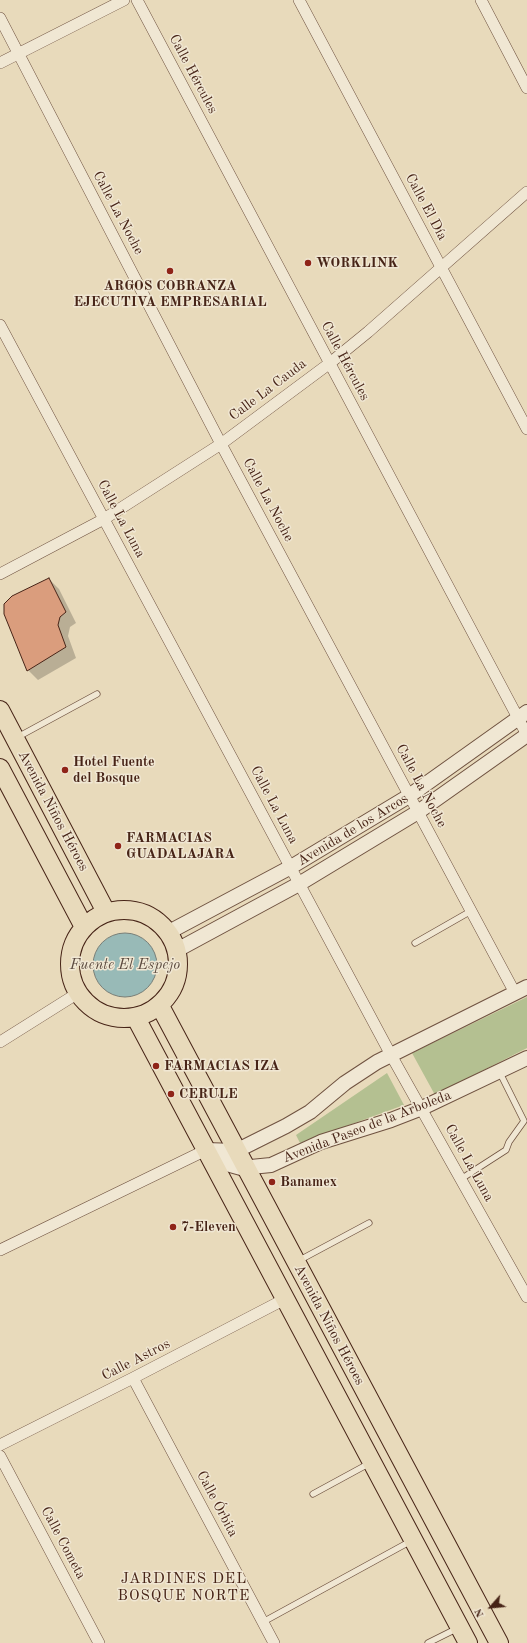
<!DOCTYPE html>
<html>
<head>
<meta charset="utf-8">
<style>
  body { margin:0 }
  #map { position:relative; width:527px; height:1643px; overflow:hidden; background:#e8dabb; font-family:"Old Standard TT",serif }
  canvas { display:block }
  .north { position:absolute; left:471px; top:1587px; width:40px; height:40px; -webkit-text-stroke:3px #f0e7d3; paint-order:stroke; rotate:243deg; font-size:11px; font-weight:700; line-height:16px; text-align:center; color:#472417 }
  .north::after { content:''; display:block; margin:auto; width:14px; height:18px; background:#472417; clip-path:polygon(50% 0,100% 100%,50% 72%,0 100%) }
</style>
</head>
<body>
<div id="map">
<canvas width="527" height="1643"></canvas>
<div class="north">N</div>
</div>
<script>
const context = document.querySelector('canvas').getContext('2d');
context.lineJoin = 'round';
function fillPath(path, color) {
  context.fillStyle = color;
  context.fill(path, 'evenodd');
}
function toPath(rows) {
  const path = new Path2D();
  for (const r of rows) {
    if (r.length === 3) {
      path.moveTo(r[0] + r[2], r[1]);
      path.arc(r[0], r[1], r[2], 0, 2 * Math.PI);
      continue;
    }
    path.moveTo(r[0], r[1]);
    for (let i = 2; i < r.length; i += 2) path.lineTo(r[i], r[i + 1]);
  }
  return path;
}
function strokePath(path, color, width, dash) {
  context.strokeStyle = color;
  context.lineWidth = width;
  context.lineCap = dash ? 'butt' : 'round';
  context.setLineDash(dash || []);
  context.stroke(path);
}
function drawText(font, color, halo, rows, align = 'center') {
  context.font = font + ' "Old Standard TT",serif';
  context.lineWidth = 3;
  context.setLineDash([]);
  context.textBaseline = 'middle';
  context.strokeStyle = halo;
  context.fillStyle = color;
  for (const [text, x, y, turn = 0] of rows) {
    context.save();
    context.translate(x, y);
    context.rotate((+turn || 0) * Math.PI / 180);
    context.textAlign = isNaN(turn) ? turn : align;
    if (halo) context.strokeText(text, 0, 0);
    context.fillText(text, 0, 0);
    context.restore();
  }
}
fillPath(toPath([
  [527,997,527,1048,435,1095,412,1053],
  [387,1073,404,1105,300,1143,296,1135]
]), '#b4c091');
const water = toPath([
  [125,965,32]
]);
fillPath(water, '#98bab7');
strokePath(water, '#787e77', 1);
fillPath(toPath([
  [49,579,59,589,76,623,70,627,68,636,76,658,38,680,28,670]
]), '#0003');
const building = toPath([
  [49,578,66,612,60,617,58,625,66,647,27,671,4,614,4,604,12,596,49,578]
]);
fillPath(building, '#da9d7d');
strokePath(building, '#472417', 1);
const service = toPath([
  [16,738,97,694],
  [415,943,471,911],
  [461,1179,506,1150,509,1142,524,1121,499,1071],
  [298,1261,369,1223],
  [313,1494,370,1463],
  [263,1622,411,1541],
  [428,1643,458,1628]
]);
const minor = toPath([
  [137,0,527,735],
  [299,0,527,429],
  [481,0,527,88],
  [0,18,221,444,515,993],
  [0,63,124,0],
  [0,325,391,1055,527,1297],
  [0,574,104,519,221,444,330,363,368,332,527,192],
  [0,1042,78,993],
  [0,1250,206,1150],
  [133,1378,274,1643],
  [0,1445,133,1378,285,1299],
  [0,1456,99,1643]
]);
const tertiary = toPath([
  [169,932,291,867,409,796,527,712],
  [177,950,299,884,418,812,527,735],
  [206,1150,236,1151,286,1126,310,1112,345,1083,377,1062,527,987],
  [208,1151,223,1163,241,1168,271,1165,321,1142,391,1120,422,1108,527,1058]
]);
const primary = toPath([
  [0,710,106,912],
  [0,768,84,927],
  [124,964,54],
  [160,1006,499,1643],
  [136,1018,468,1643]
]);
strokePath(service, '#6f5240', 7);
strokePath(minor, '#6f5240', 12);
strokePath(tertiary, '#6f5240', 16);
strokePath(primary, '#472417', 20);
strokePath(service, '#f0e7d3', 5.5);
strokePath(minor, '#f0e7d3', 11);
strokePath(tertiary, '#f0e7d3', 14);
strokePath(primary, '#e8dabb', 18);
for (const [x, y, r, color] of [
  [308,263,4,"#8f2418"],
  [170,271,4,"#8f2418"],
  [65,770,4,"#8f2418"],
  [118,846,4,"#8f2418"],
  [156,1066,4,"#8f2418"],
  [171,1094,4,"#8f2418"],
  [272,1182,4,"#8f2418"],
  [173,1227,4,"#8f2418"]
]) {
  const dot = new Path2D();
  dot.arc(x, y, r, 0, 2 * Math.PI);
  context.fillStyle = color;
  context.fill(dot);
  strokePath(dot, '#f0e7d3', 1.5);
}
drawText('14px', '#472417', '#f0e7d3', [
  ["Calle Hércules",193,74,62],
  ["Calle El Día",426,207,62],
  ["Calle La Noche",118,213,62],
  ["Calle Hércules",345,361,62],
  ["Calle La Cauda",268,390,-37],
  ["Calle La Noche",268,500,62],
  ["Calle La Luna",121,519,62],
  ["Calle La Noche",421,786,62],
  ["Calle La Luna",274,805,62],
  ["Avenida Niños Héroes",53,811,62],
  ["Avenida de los Arcos",353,830,-31],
  ["Avenida Paseo de la Arboleda",367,1127,-21],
  ["Calle La Luna",469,1163,61],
  ["Avenida Niños Héroes",329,1325,62],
  ["Calle Astros",136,1360,-27],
  ["Calle Órbita",217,1504,62],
  ["Calle Cometa",63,1543,62]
]);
drawText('bold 14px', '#472417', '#f0e7d3', [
  ["WORKLINK",316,263],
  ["ARGOS COBRANZA",170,286,"center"],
  ["EJECUTIVA EMPRESARIAL",170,302,"center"],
  ["Hotel Fuente",73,762],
  ["del Bosque",73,778],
  ["FARMACIAS",126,838],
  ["GUADALAJARA",126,854],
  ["FARMACIAS IZA",164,1066],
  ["CERULE",179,1094],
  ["Banamex",280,1182],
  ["7-Eleven",181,1227]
], 'left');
drawText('italic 15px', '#5b4a3f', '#f0e7d3', [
  ["Fuente El Espejo",125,965]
]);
context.letterSpacing = '1px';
drawText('15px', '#472417', '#f0e7d3', [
  ["JARDINES DEL",184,1579],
  ["BOSQUE NORTE",184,1596]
]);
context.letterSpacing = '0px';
</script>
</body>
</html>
